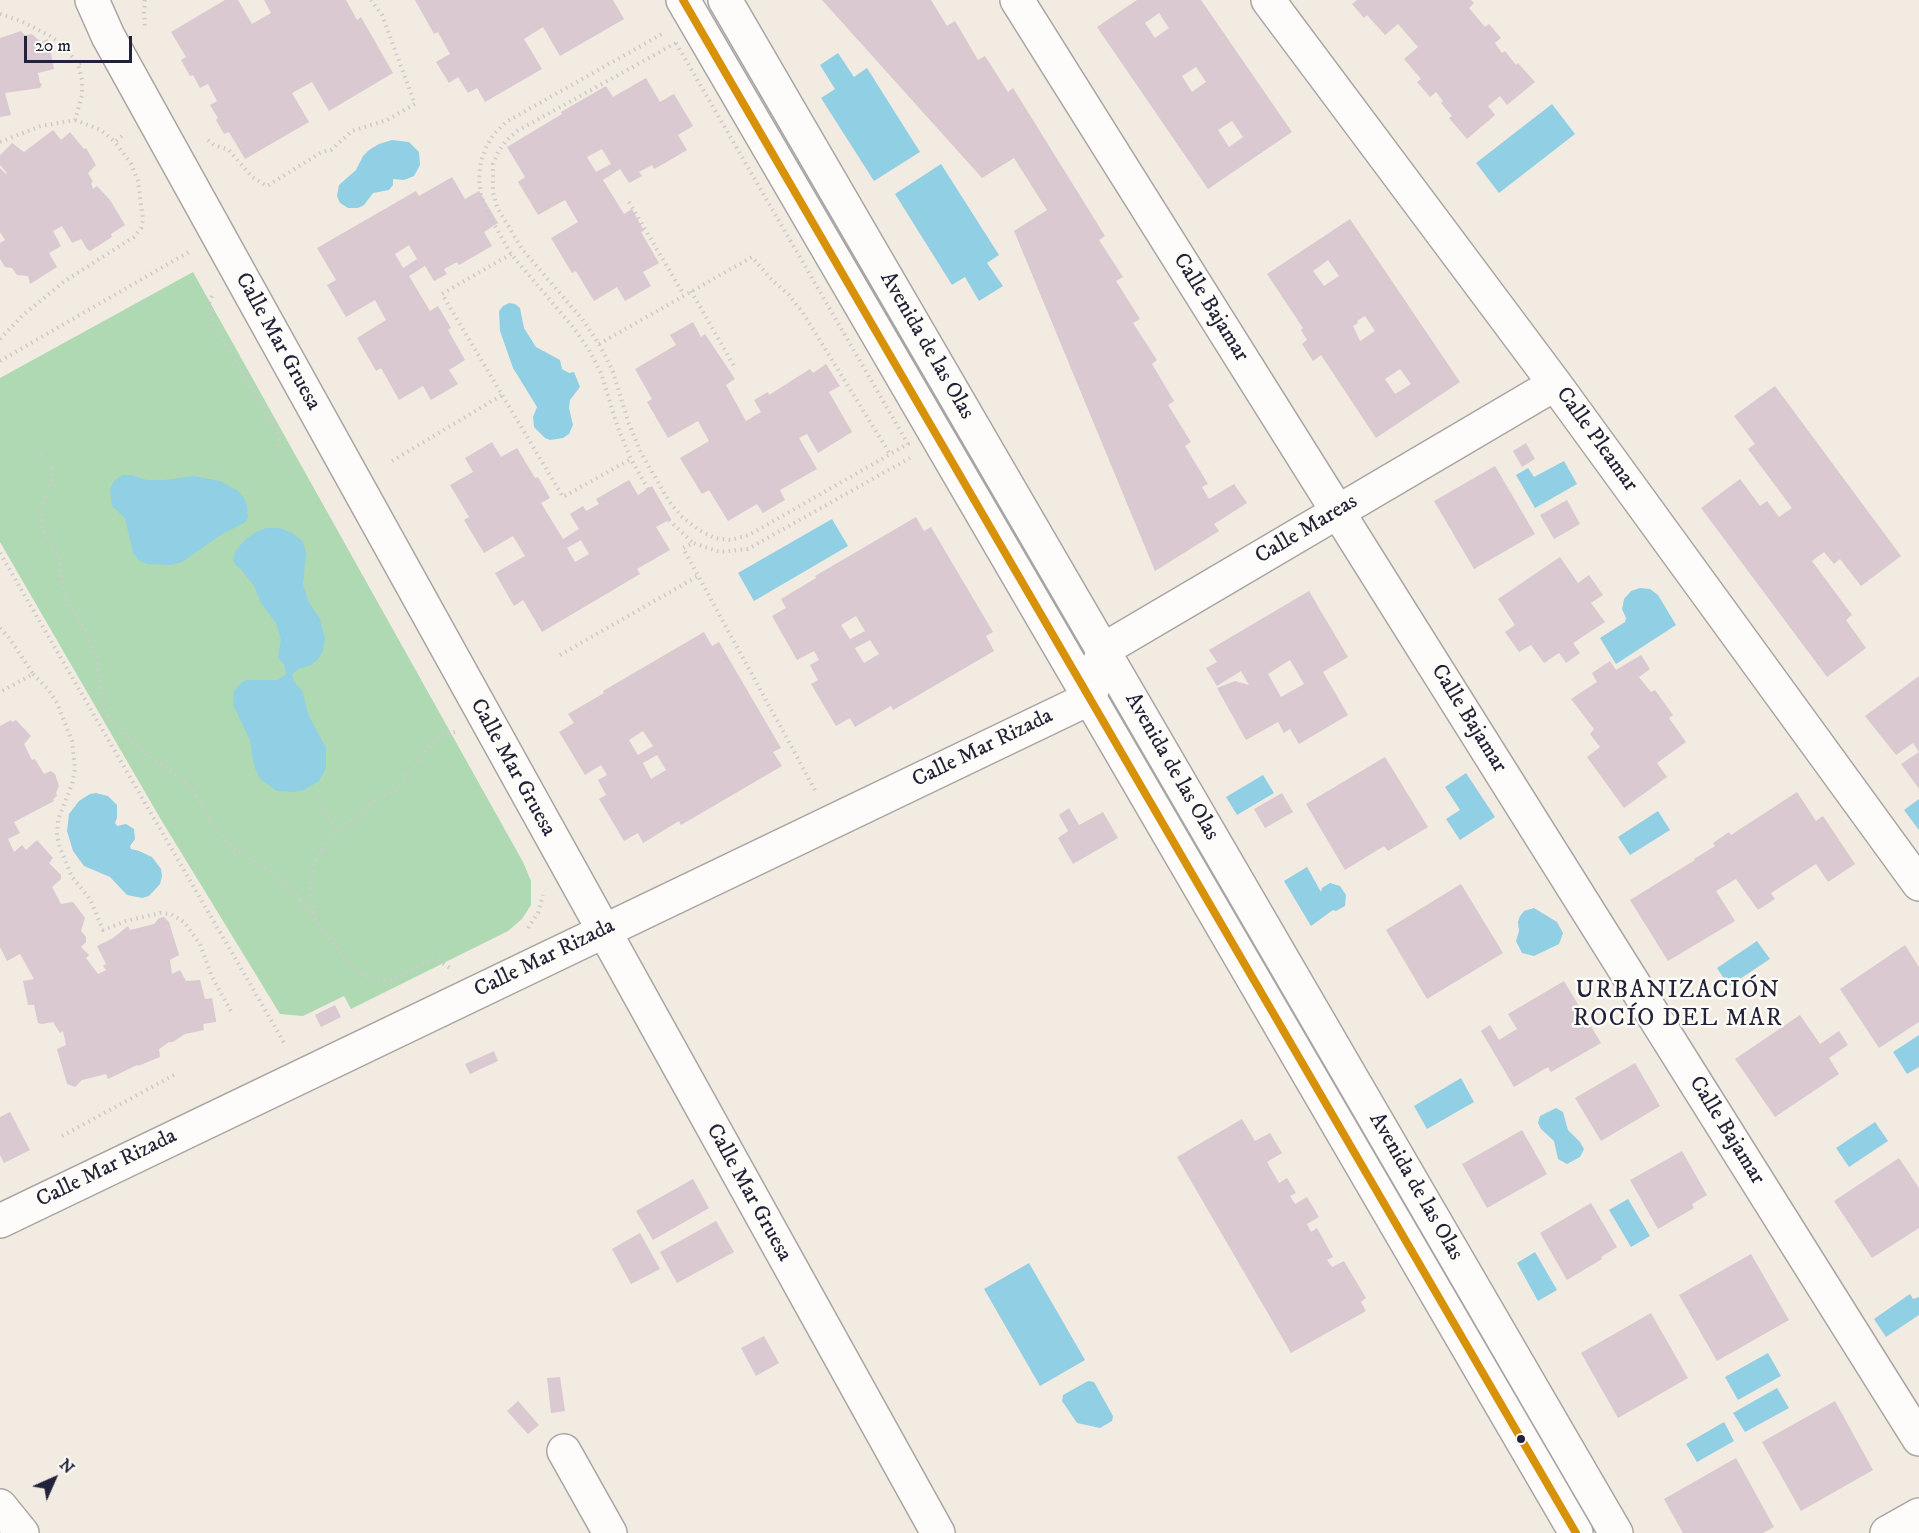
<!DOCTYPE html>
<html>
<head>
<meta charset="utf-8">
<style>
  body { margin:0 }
  #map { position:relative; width:1919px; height:1533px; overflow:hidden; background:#f2ebe1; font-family:"IM FELL DW Pica",serif }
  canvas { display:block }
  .north { position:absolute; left:24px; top:1449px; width:60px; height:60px; -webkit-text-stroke:4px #fdfcf7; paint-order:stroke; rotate:45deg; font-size:16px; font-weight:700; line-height:24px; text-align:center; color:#22223b }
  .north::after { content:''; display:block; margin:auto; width:21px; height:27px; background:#22223b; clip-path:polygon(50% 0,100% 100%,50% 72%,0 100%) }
  .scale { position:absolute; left:24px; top:36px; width:108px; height:27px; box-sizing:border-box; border:3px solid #22223b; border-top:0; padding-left:8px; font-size:18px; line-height:21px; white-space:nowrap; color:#22223b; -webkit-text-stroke:4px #fdfcf7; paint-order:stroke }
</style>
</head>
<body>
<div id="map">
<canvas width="1919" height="1533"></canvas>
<div class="north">N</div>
<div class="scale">20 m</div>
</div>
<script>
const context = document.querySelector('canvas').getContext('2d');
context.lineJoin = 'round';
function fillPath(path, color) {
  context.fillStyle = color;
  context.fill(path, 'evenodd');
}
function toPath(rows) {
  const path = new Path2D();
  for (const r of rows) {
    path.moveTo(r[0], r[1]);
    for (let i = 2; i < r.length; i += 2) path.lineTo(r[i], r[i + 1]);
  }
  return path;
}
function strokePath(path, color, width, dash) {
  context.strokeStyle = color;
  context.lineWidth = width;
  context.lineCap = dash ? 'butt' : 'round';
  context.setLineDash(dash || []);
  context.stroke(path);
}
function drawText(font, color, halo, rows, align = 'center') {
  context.font = font + ' "IM FELL DW Pica",serif';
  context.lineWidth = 5;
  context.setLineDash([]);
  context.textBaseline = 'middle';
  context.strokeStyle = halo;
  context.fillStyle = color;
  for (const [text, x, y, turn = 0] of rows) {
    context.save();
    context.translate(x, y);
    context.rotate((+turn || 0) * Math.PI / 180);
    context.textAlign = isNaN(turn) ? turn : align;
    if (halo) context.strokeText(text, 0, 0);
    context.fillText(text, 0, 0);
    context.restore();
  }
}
fillPath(toPath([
  [193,272,523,862,531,881,531,905,522,919,508,931,351,1009,344,996,303,1016,280,1014,160,818,0,542,0,378]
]), '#aed9b3');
fillPath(toPath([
  [838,53,854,77,867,68,920,152,874,181,821,98,835,89,820,65],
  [1552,104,1575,134,1499,193,1476,163],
  [392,140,409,142,419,152,420,165,414,176,404,180,393,179,393,185,389,190,373,193,364,205,358,208,348,208,340,203,337,196,339,185,356,170,363,156,369,150,379,144],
  [941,164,999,255,987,263,1003,286,979,301,965,277,952,285,895,194],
  [509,303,515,304,520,308,524,328,536,347,560,360,562,369,569,373,574,372,580,387,570,400,569,408,573,425,569,434,563,438,550,440,545,438,534,427,533,417,537,407,513,368,500,331,499,311,503,306],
  [1564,461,1577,484,1535,508,1516,475,1528,468,1534,477],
  [122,475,131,475,147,480,165,480,194,476,220,481,238,491,244,498,247,506,248,518,244,523,222,534,182,562,171,565,147,564,138,560,133,552,125,518,112,506,110,489,114,481],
  [832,519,848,546,754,601,738,573],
  [266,528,280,528,292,533,303,542,306,553,303,584,308,601,320,619,325,639,322,653,317,660,311,665,299,669,292,674,294,682,302,691,309,716,326,748,326,768,319,781,304,790,294,792,277,791,260,779,254,766,250,740,233,705,234,691,242,682,247,680,278,680,286,674,284,664,278,658,281,639,276,623,261,603,254,586,241,569,235,565,233,559,236,550,246,539,256,532],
  [1640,588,1650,589,1658,595,1676,625,1616,664,1600,638,1625,622,1626,618,1622,609,1624,599,1631,591],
  [1466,773,1495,817,1460,840,1446,819,1460,810,1445,787],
  [1263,775,1274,793,1237,815,1226,797],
  [96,793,108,796,117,805,117,818,115,823,117,826,126,824,134,829,135,839,130,846,131,849,139,851,152,857,161,869,162,876,160,884,149,896,142,898,127,895,110,877,84,866,73,851,67,831,69,814,79,801,90,794],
  [1919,799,1919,830,1904,810],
  [1658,811,1670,830,1630,855,1618,837],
  [1307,867,1321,892,1322,888,1330,883,1340,886,1346,895,1345,906,1336,911,1333,910,1311,926,1284,881],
  [1534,908,1557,922,1563,933,1559,944,1534,956,1522,953,1516,941,1519,931,1518,922,1520,916,1524,911],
  [1757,941,1770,959,1729,986,1717,968],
  [1919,1035,1919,1067,1907,1074,1893,1052],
  [1461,1078,1474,1102,1427,1129,1414,1106],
  [1556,1108,1563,1112,1568,1130,1580,1142,1584,1149,1580,1157,1567,1164,1558,1159,1554,1141,1541,1129,1538,1123,1540,1116],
  [1875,1122,1888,1141,1849,1167,1836,1148],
  [1628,1199,1650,1236,1631,1247,1609,1210],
  [1535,1252,1557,1290,1538,1301,1517,1263],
  [1029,1263,1085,1360,1040,1386,984,1289],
  [1910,1294,1913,1299,1919,1297,1919,1315,1886,1337,1874,1319],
  [1768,1353,1781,1376,1738,1400,1725,1377],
  [1088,1381,1094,1382,1113,1416,1112,1421,1100,1428,1077,1423,1062,1401,1063,1395],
  [1777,1388,1789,1408,1745,1432,1733,1413],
  [1724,1422,1734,1441,1697,1462,1686,1444]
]), '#91cfe4');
fillPath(toPath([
  [225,0,238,0,252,24,271,13,264,0,346,0,357,20,361,17,393,73,329,111,312,82,292,93,309,122,245,159,229,132,224,134,216,120,218,118,210,105,217,101,208,84,200,88,193,75,190,76,181,60,186,57,171,32],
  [415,0,613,0,624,19,560,56,543,27,524,39,542,69,485,102,477,88,468,93,458,77,449,83,436,62,450,54,438,32,434,34],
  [822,0,931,0,947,26,955,21,978,60,985,56,1008,92,1013,88,1105,236,1099,240,1123,277,1116,281,1140,319,1133,323,1157,360,1152,364,1174,401,1168,405,1191,442,1185,446,1208,484,1202,487,1209,499,1234,484,1247,503,1214,524,1219,531,1155,571,1014,231,1047,210,1014,158,982,178],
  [1137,0,1201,0,1292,132,1208,189,1097,27],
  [1159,13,1169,28,1155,38,1145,23],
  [1196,67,1206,82,1192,92,1182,76],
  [1232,121,1243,137,1229,147,1218,130],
  [1357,0,1471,0,1474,3,1469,8,1485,27,1489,24,1501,38,1495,43,1502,53,1505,51,1516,65,1518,63,1535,82,1507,105,1500,96,1488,106,1495,115,1467,139,1449,118,1452,116,1441,103,1443,101,1436,92,1430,97,1417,82,1421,79,1404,59,1418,47,1398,24,1385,35,1367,15,1364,18,1352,4],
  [21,31,25,35,32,34,41,42,48,39,54,69,38,73,40,83,42,84,40,88,5,93,11,115,0,117,0,38],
  [646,78,660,102,674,94,693,126,678,135,687,150,665,163,654,169,652,165,639,172,642,176,629,183,620,169,603,180,624,214,632,209,644,231,641,232,659,263,643,272,651,286,625,301,617,287,594,301,576,271,572,273,551,238,578,222,565,200,538,215,518,182,525,177,507,147,562,114,561,112,606,86,613,97],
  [602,149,611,164,596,172,587,157],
  [53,130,61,140,70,132,84,149,86,148,96,165,88,173,93,182,91,183,93,189,97,186,110,200,125,225,111,234,112,237,90,251,87,249,81,239,72,243,62,226,53,231,61,246,49,253,57,267,30,284,28,276,17,275,12,268,5,267,0,259,0,243,5,240,0,232,0,168,6,174,7,173,0,165,0,155,12,143,24,152],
  [452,177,465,199,479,191,498,223,484,232,492,246,459,265,457,262,444,269,447,274,434,281,425,266,409,276,430,311,438,306,451,328,448,330,465,360,449,370,458,384,431,400,423,386,399,400,381,368,376,371,357,338,386,320,375,300,346,317,327,285,336,280,317,248,416,191,419,196],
  [409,245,417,259,403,268,395,254],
  [1350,219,1460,382,1376,438,1321,355,1313,361,1302,344,1307,340,1301,330,1303,328,1267,274],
  [1328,260,1339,276,1324,286,1313,271],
  [1365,316,1375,331,1360,341,1353,326,1358,323,1357,321],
  [1400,369,1411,384,1395,394,1385,379],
  [693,322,701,337,705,334,735,379,726,385,746,421,761,412,754,400,768,392,769,395,810,369,813,373,826,364,840,386,829,392,852,432,818,453,807,434,799,438,817,469,780,490,785,500,763,513,757,504,728,521,709,490,702,494,680,458,709,441,698,421,668,438,647,402,652,399,635,369,676,345,670,335],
  [1775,386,1901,556,1861,586,1840,559,1834,564,1824,552,1812,561,1852,615,1846,620,1866,648,1827,677,1701,508,1740,479,1760,506,1767,501,1779,517,1792,508,1748,449,1755,444,1734,416],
  [492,442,501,457,517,448,535,478,538,477,550,498,541,503,563,539,579,529,570,514,583,506,586,511,599,504,596,499,629,480,638,495,652,486,671,519,656,527,670,550,637,569,640,574,542,632,523,600,514,606,495,573,525,556,513,536,484,553,464,520,469,517,450,485,473,472,465,458],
  [581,540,589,554,575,562,567,548],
  [1526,443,1535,459,1522,467,1513,451],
  [1495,466,1535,534,1474,569,1434,501],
  [1567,500,1580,524,1554,539,1540,515],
  [916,517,924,531,931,527,993,632,986,636,994,651,893,710,891,706,855,727,850,718,836,726,811,684,818,680,810,665,819,660,814,651,797,660,772,616,786,608,781,599,816,578,815,576],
  [856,616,865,631,850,639,841,625],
  [870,640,879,654,864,663,855,648],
  [1560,557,1578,583,1589,575,1603,595,1591,603,1605,622,1573,643,1580,653,1566,663,1559,653,1544,663,1531,645,1519,652,1505,632,1515,625,1498,599],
  [1309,591,1348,657,1323,672,1348,715,1299,744,1290,729,1284,733,1278,722,1246,740,1217,688,1235,681,1249,685,1241,671,1217,686,1206,668,1217,662,1209,650],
  [1290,660,1304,684,1281,697,1268,674],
  [704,632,712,646,719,642,781,748,773,752,782,766,681,825,679,821,643,843,638,833,624,841,599,799,606,795,598,780,607,775,601,765,585,775,559,732,574,723,568,714,604,693,603,691],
  [643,731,653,746,638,755,629,740],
  [657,755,666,770,651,779,643,763],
  [1641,655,1650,669,1639,677,1651,692,1655,690,1673,715,1669,718,1686,742,1657,763,1667,777,1624,808,1587,757,1600,747,1590,734,1594,729,1571,699,1597,682,1592,673,1610,661,1616,670],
  [1919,676,1919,752,1913,743,1896,755,1865,716],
  [11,720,12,722,16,720,31,736,24,744,32,760,35,759,44,774,51,771,55,774,59,786,56,793,57,796,53,799,54,801,14,822,20,833,8,839,14,852,22,845,26,850,37,840,53,858,49,863,61,875,61,879,52,887,61,904,73,902,85,918,81,931,86,937,86,942,81,947,89,955,86,958,98,974,106,970,103,966,106,964,97,946,113,938,128,926,130,930,154,924,159,918,164,917,169,922,179,955,170,960,172,974,180,970,186,981,200,980,205,999,212,998,216,1020,216,1022,203,1024,204,1030,185,1034,173,1042,169,1042,159,1049,160,1057,138,1066,137,1065,108,1079,106,1074,82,1080,75,1087,67,1084,57,1049,66,1045,63,1031,60,1033,53,1022,42,1024,38,1023,34,1005,28,1005,23,981,34,979,20,954,7,961,0,947,0,726],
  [1919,752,1919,789,1901,764],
  [1385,757,1428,827,1388,851,1384,846,1345,870,1306,804],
  [1797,792,1816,821,1823,816,1855,864,1828,882,1816,864,1771,893,1775,899,1758,910,1736,879,1716,891,1735,921,1668,961,1630,900,1695,860,1694,859,1715,846,1713,843,1729,832,1731,835],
  [1282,793,1293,812,1265,828,1254,809],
  [1069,808,1079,825,1103,812,1118,838,1073,864,1058,838,1068,831,1059,815],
  [1461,884,1503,953,1427,999,1386,930],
  [1905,945,1919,967,1919,1022,1879,1048,1840,989],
  [1564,981,1601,1043,1551,1072,1548,1067,1514,1087,1481,1031,1490,1025,1499,1040,1517,1029,1508,1014],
  [335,1005,341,1017,321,1027,315,1015],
  [1800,1015,1820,1044,1839,1031,1848,1045,1829,1058,1839,1074,1775,1117,1735,1059],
  [494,1051,498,1061,470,1074,465,1064],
  [1635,1063,1660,1106,1601,1141,1575,1098],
  [10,1112,30,1150,4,1163,0,1155,0,1117],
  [1242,1119,1255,1141,1270,1133,1282,1153,1267,1162,1279,1183,1287,1178,1296,1193,1290,1196,1295,1204,1307,1197,1319,1217,1307,1224,1311,1232,1317,1228,1333,1257,1327,1260,1332,1267,1344,1261,1366,1298,1361,1302,1366,1311,1291,1353,1177,1157],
  [1522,1130,1547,1174,1487,1208,1462,1164],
  [1682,1151,1707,1195,1692,1204,1694,1208,1658,1229,1630,1180],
  [1899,1158,1919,1188,1919,1228,1872,1258,1834,1201],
  [693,1179,709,1208,653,1240,636,1211],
  [1591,1203,1617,1247,1601,1257,1602,1259,1567,1280,1540,1233],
  [716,1221,734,1252,677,1283,660,1252],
  [640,1233,660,1269,631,1284,612,1249],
  [1751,1254,1789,1320,1717,1361,1679,1295],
  [1651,1313,1688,1378,1618,1418,1581,1353],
  [764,1336,779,1363,756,1376,741,1348],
  [560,1377,565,1411,551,1413,547,1378],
  [518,1401,539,1425,528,1434,507,1411],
  [1835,1401,1873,1470,1801,1511,1762,1442],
  [1736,1458,1774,1527,1763,1533,1683,1533,1664,1499]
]), '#dac9d0');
const minor = toPath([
  [92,0,108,36,237,269,938,1533],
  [683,0,1576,1533],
  [725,0,1616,1533],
  [1017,0,1919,1439],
  [1268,0,1555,384,1919,884],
  [0,1221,1090,698,1103,650,1555,384],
  [564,1451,610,1533],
  [0,1506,22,1533],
  [1887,1533,1919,1515]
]);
strokePath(minor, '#a9a5a3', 36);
strokePath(toPath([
  [145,0,144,13,145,26],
  [0,14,21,21,52,37,64,47,78,64,83,62],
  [676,43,908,444,749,535,731,540,715,538,699,530,681,516,669,501,641,453,629,424,612,369,599,344,582,319,522,249,497,207,493,192,493,164,498,152,506,141,517,131,676,43],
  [75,120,101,130,115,142,122,136],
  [208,140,214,145,229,150,252,177,267,186,322,152,331,150,352,131,387,120,415,104,382,15,371,0],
  [0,142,41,126,75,120,82,95,82,80,78,64],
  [629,202,684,295],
  [511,254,442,294,563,497,631,459],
  [691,291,734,366],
  [212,296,208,306,213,325,267,412,276,429,279,439,277,459],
  [0,339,23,315,65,281,134,237,141,228,143,220,138,181,131,164,115,142],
  [599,344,752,257,772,280,789,295,803,313,890,454],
  [0,361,189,252],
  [35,451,44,458,52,468,51,479,41,508,43,531,59,558,63,591,69,606,85,628,97,661,103,705,109,719,146,754,186,783,195,793,213,825,237,851,272,872,296,894,336,948,360,973,378,980,387,981,396,978,431,959,437,959,450,968],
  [392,461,502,395],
  [648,489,631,459,618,428,601,373,589,350,572,326,511,254,487,212,481,195,479,178,481,161,487,145,494,134,506,122,662,34],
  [669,520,693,543],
  [0,553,286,1046],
  [0,628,10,639,33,674,0,692],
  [560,655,698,576],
  [33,674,48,689,57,703,72,741,75,769,72,784,58,820,57,836,60,848,72,877,90,899,103,930,126,921,160,913,171,914,184,922,200,944,212,977,231,1011],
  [815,790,683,548,693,543,720,552,748,549,910,458],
  [315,797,337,833],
  [316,919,311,895,310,879,316,859,326,843,372,802,398,787,435,740,443,735,455,732],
  [528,928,538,913,543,895],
  [62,1136,174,1075]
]), '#cccaca', 4, [1.5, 4.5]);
strokePath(minor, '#fdfcfa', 33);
strokePath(toPath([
  [683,0,1576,1533]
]), '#d79209', 8);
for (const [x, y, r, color] of [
  [1521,1439,5,"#22223b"]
]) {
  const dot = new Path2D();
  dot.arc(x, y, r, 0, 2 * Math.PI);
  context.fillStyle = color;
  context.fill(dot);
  strokePath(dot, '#fdfcf7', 2);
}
drawText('22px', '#22223b', '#fdfcf7', [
  ["Calle Bajamar",1210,308,58],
  ["Calle Mar Gruesa",277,342,61],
  ["Avenida de las Olas",926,346,60],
  ["Calle Pleamar",1596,440,54],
  ["Calle Mareas",1307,530,-31],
  ["Calle Bajamar",1468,719,58],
  ["Calle Mar Rizada",983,749,-26],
  ["Avenida de las Olas",1171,767,60],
  ["Calle Mar Gruesa",512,768,61],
  ["Calle Mar Rizada",545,959,-26],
  ["Calle Bajamar",1726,1131,58],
  ["Calle Mar Rizada",107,1169,-26],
  ["Avenida de las Olas",1415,1187,60],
  ["Calle Mar Gruesa",748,1193,61]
]);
context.letterSpacing = '1.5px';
drawText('24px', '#22223b', '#fdfcf7', [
  ["URBANIZACIÓN",1678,992],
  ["ROCÍO DEL MAR",1678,1020]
]);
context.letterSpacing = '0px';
</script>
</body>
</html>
